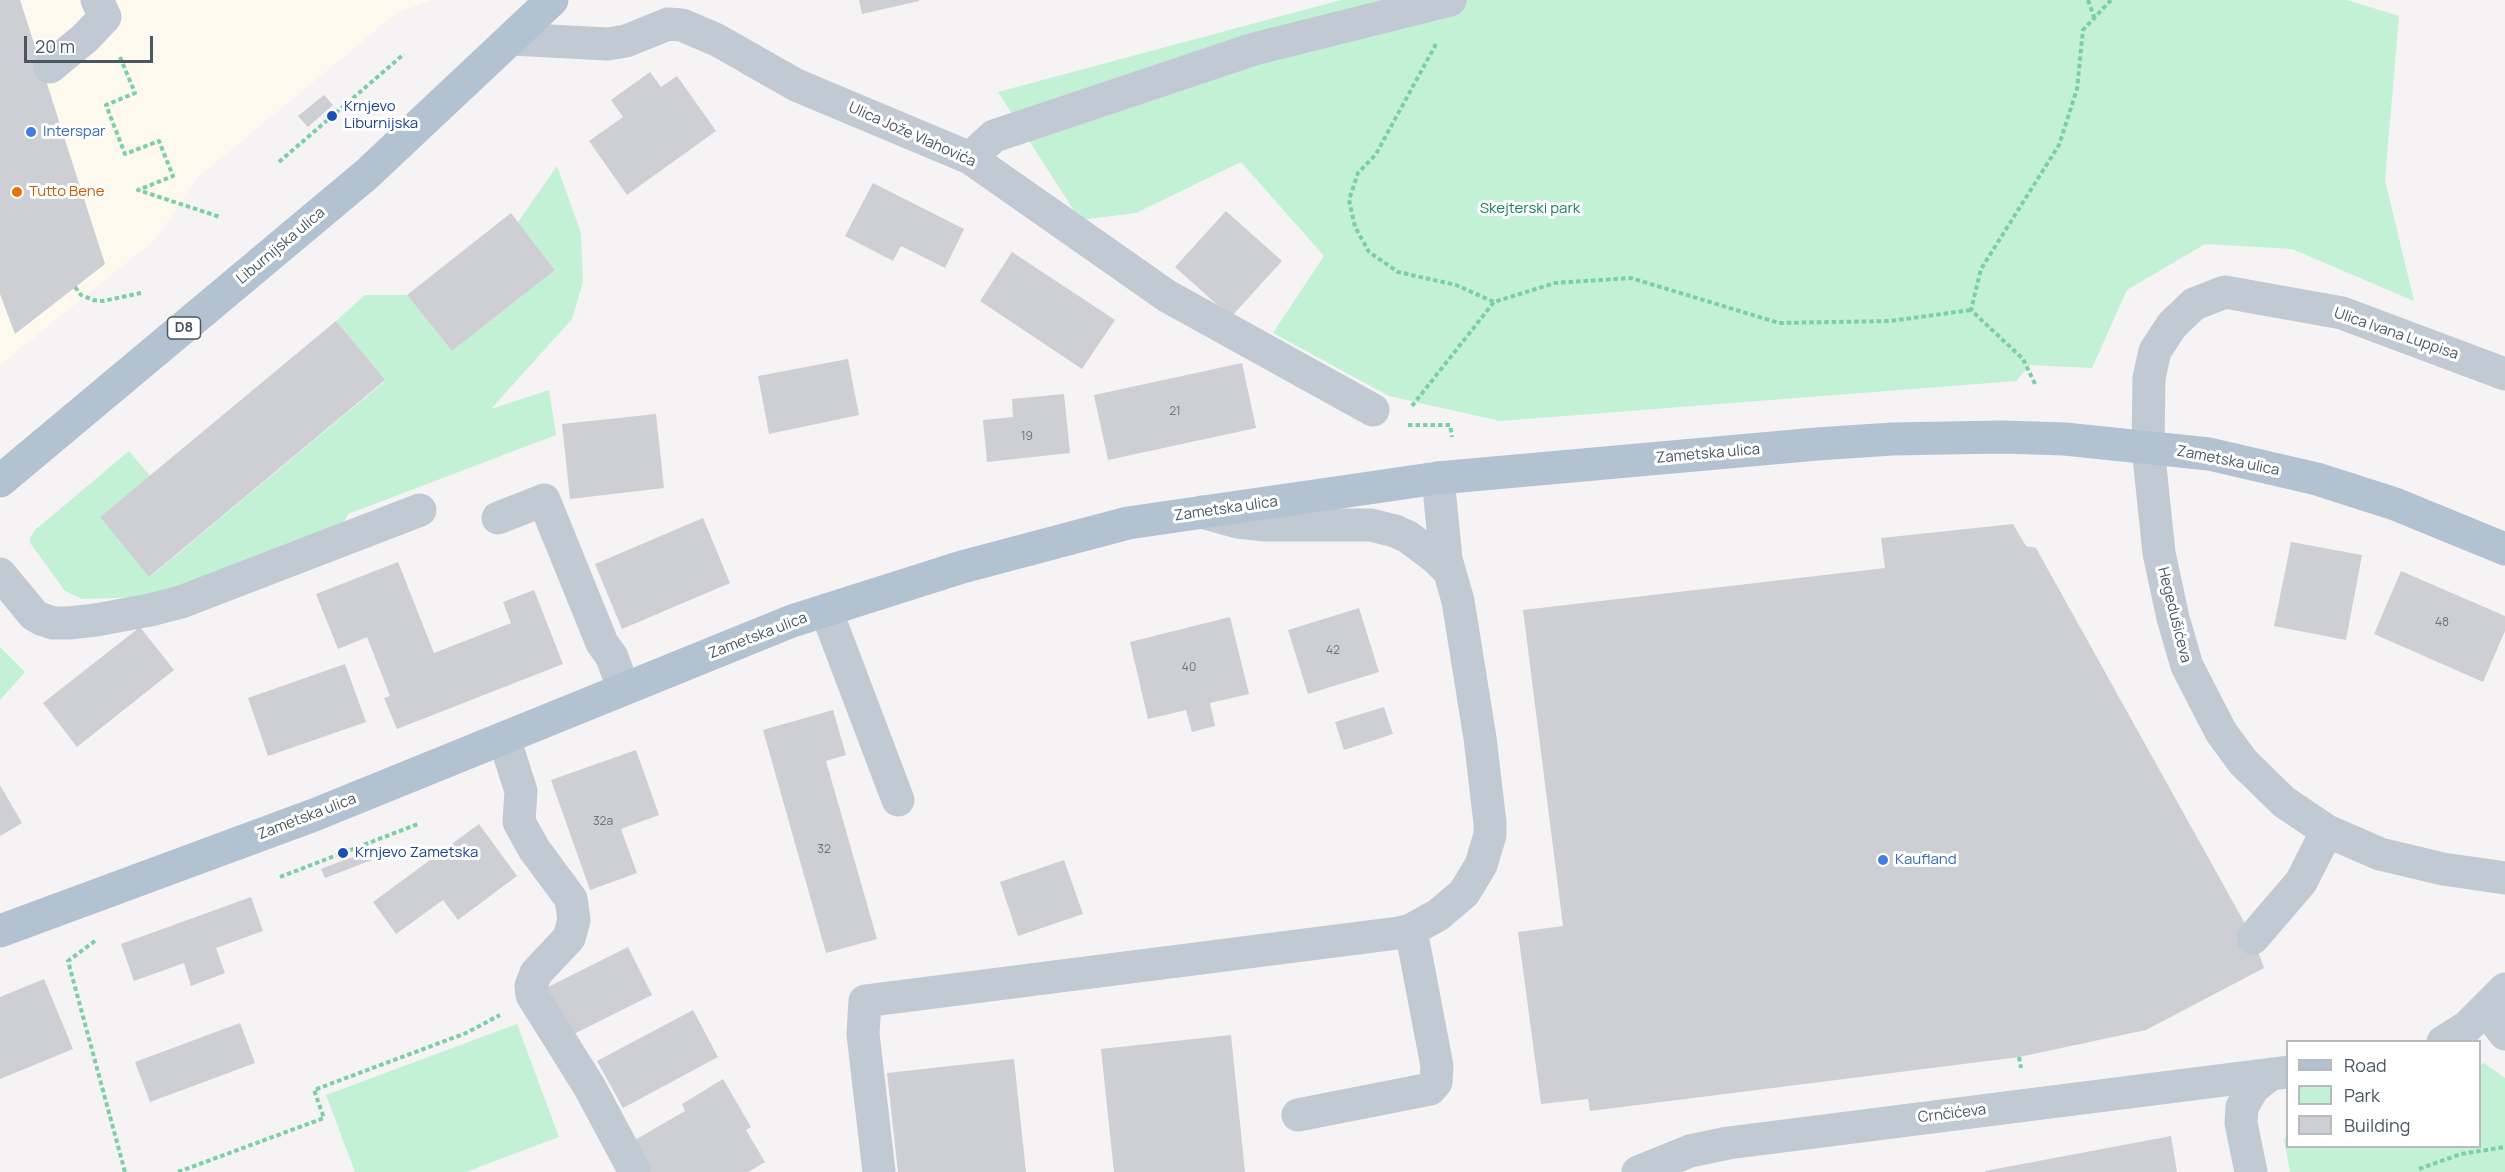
<!DOCTYPE html>
<html>
<head>
<meta charset="utf-8">
<style>
  body { margin:0 }
  #map { position:relative; width:2505px; height:1172px; overflow:hidden; background:#f5f3f3; font-family:Manrope,sans-serif }
  canvas { display:block }
  .legend { position:absolute; left:2286px; top:1040px; width:195px; height:108px; box-sizing:border-box; background:#fff; border:2px solid #b7bbc0; margin:0; padding:8px 10px; list-style:none; font-size:18px; color:#4a5661 }
  .legend li { display:flex; align-items:center; gap:12px; height:30px }
  .legend b { width:30px; border:2px solid #b7bbc0 }
  .scale { position:absolute; left:24px; top:36px; width:129px; height:27px; box-sizing:border-box; border:3px solid #4a5661; border-top:0; padding-left:8px; font-size:18px; line-height:21px; white-space:nowrap; color:#4a5661; -webkit-text-stroke:4px #fff; paint-order:stroke }
</style>
</head>
<body>
<div id="map">
<canvas width="2505" height="1172"></canvas>
<ul class="legend">
<li><b style="height:8px;background:#b3c2d1"></b>Road</li>
<li><b style="height:16px;background:#c3f1d5"></b>Park</li>
<li><b style="height:16px;background:#cdcfd5"></b>Building</li>
</ul>
<div class="scale">20 m</div>
</div>
<script>
const context = document.querySelector('canvas').getContext('2d');
context.lineJoin = 'round';
function fillPath(path, color) {
  context.fillStyle = color;
  context.fill(path, 'evenodd');
}
function toPath(rows) {
  const path = new Path2D();
  for (const r of rows) {
    path.moveTo(r[0], r[1]);
    for (let i = 2; i < r.length; i += 2) path.lineTo(r[i], r[i + 1]);
  }
  return path;
}
function strokePath(path, color, width, dash) {
  context.strokeStyle = color;
  context.lineWidth = width;
  context.lineCap = dash ? 'butt' : 'round';
  context.setLineDash(dash || []);
  context.stroke(path);
}
function drawText(font, color, halo, rows, align = 'center') {
  context.font = font + ' Manrope,sans-serif';
  context.lineWidth = 6;
  context.setLineDash([]);
  context.textBaseline = 'middle';
  context.strokeStyle = halo;
  context.fillStyle = color;
  for (const [text, x, y, turn = 0] of rows) {
    context.save();
    context.translate(x, y);
    context.rotate((+turn || 0) * Math.PI / 180);
    context.textAlign = isNaN(turn) ? turn : align;
    if (halo) context.strokeText(text, 0, 0);
    context.fillText(text, 0, 0);
    context.restore();
  }
}
fillPath(toPath([
  [0,0,431,0,397,13,196,179,155,240,0,365]
]), '#fdf9ef');
fillPath(toPath([
  [1341,0,2347,0,2399,16,2385,180,2414,301,2292,249,2205,244,2127,290,2092,368,2030,365,2016,381,1500,421,1389,396,1273,333,1324,256,1241,162,1136,213,1080,220,998,92],
  [557,166,581,233,583,282,572,319,491,409,549,390,556,435,348,514,340,529,171,596,82,599,65,591,30,543,30,538,35,530,129,451,150,476,100,517,150,577,385,381,336,321,365,295,407,295,452,351,555,270,518,222],
  [0,647,25,672,0,700],
  [517,1024,559,1137,466,1172,355,1172,326,1095],
  [2484,1063,2505,1078,2505,1172,2290,1172,2284,1140,2287,1134,2288,1146,2480,1146,2480,1065]
]), '#c3f1d5');
fillPath(toPath([
  [0,0,20,0,105,264,15,334,0,294],
  [859,0,919,0,919,1,862,14],
  [650,72,661,87,677,76,716,131,627,195,589,141,623,117,611,100],
  [324,95,333,105,308,127,298,116],
  [873,183,964,229,945,268,901,246,893,261,845,236],
  [1226,211,1282,261,1231,317,1175,267],
  [511,213,555,270,452,351,407,295],
  [1012,252,1115,320,1082,369,980,301],
  [336,321,385,380,149,577,100,517],
  [848,359,859,415,769,434,758,376],
  [1242,363,1256,428,1108,460,1094,395],
  [1064,394,1070,453,987,462,983,420,1013,417,1012,399],
  [656,414,664,488,570,499,562,424],
  [703,518,730,583,622,629,595,564],
  [2013,524,2026,546,2036,548,2253,938,2264,968,2146,1030,2019,1057,1590,1111,1588,1099,1541,1104,1518,932,1563,926,1523,610,1885,568,1881,538],
  [2291,542,2362,555,2346,640,2274,626],
  [398,562,434,653,511,623,503,602,534,590,563,664,397,729,384,698,390,696,367,637,338,649,316,594],
  [2401,571,2505,616,2505,631,2483,682,2374,634],
  [1359,608,1379,672,1308,694,1288,630],
  [1230,617,1249,694,1210,703,1215,726,1192,732,1186,710,1148,719,1130,642],
  [140,627,174,670,77,747,43,703],
  [345,664,366,722,268,756,248,698],
  [1384,707,1393,734,1344,750,1335,722],
  [833,710,846,755,826,761,877,939,826,953,763,730],
  [636,750,659,815,621,829,637,873,590,890,551,780],
  [0,785,22,823,0,836],
  [479,824,517,876,458,920,443,900,396,934,373,902],
  [368,851,372,860,325,878,321,869],
  [1064,860,1083,914,1018,936,1000,882],
  [251,897,263,931,216,948,225,973,191,986,184,963,134,981,121,944],
  [628,947,652,995,570,1036,546,988],
  [44,979,73,1049,0,1079,0,997],
  [693,1010,718,1057,623,1108,597,1061],
  [240,1023,255,1063,150,1102,135,1062],
  [1231,1035,1245,1172,1114,1172,1101,1049],
  [1014,1059,1026,1172,898,1172,887,1073],
  [723,1079,751,1127,746,1130,765,1162,748,1172,644,1172,628,1144,685,1111,682,1104],
  [2171,1136,2177,1172,1986,1172,1985,1171]
]), '#cdcfd5');
strokePath(toPath([
  [2088,0,2094,17],
  [1436,44,1376,154,1358,173,1349,200,1355,227,1369,252,1398,272,1456,285,1494,302,1555,283,1631,278,1779,323,1890,321,1971,310],
  [120,57,135,93,106,105,125,154,159,141,173,176,138,190,220,217],
  [279,162,404,54],
  [75,287,81,295,93,300,103,301,141,293],
  [2035,384,2023,359,1971,310,1981,269,2059,145,2077,89,2083,30,2111,0],
  [1412,406,1494,302],
  [1408,425,1450,425,1452,437],
  [280,877,418,824],
  [95,941,68,961,125,1172],
  [2019,1057,2021,1068],
  [2419,1169,2461,1154,2505,1147],
  [178,1172,324,1118,314,1090,466,1033,500,1015]
]), '#7ad0a6', 4, [4.5, 3]);
strokePath(toPath([
  [511,39,608,44,626,41,668,24,682,25,717,40,796,85,970,158,1167,296,1373,410],
  [50,67,85,38,105,17,97,0],
  [970,158,994,136,1254,49,1450,0],
  [2505,374,2342,313,2225,292,2194,304,2172,325,2155,351,2149,378,2148,447,2159,553,2173,618,2187,666,2221,732,2243,762,2284,802,2327,831,2380,854,2443,869,2505,878],
  [1202,512,1238,522,1265,525,1371,525,1395,531,1408,537,1436,558,1449,571],
  [498,518,544,500,602,643,612,657,623,688],
  [0,574,34,615,41,619,53,623,69,623,96,620,150,610,181,602,420,510],
  [826,610,898,800],
  [504,738,521,791,519,822,534,849,571,899,574,920,569,938,536,973,531,986,532,995,589,1086,635,1172],
  [2253,938,2301,882,2327,831],
  [2487,1010,2505,1034],
  [2443,1042,2467,1027,2505,989],
  [1298,1115,1430,1089,1436,1082,1437,1066,1411,930],
  [879,1172,863,1034,865,1001,1398,933,1411,930,1438,915,1464,893,1481,865,1490,835,1490,823,1480,738,1458,601,1446,559,1438,478],
  [1638,1172,1690,1151,1728,1143,2288,1072],
  [2251,1172,2241,1123,2242,1107,2253,1088,2271,1074]
]), '#c1cad2', 33);
strokePath(toPath([
  [0,481,367,174,552,0],
  [0,931,314,815,792,621,962,567,1128,523,1438,478,1817,444,1892,439,2002,437,2065,439,2209,454,2317,479,2395,504,2505,549]
]), '#b3c2d1', 33);
for (const [x, y, r, color] of [
  [332,116,6,"#1a4fb4"],
  [31,132,6,"#3f7fe0"],
  [17,192,6,"#e8710a"],
  [343,853,6,"#1a4fb4"],
  [1883,860,6,"#3f7fe0"]
]) {
  const dot = new Path2D();
  dot.arc(x, y, r, 0, 2 * Math.PI);
  context.fillStyle = color;
  context.fill(dot);
  strokePath(dot, '#fff', 2);
}
drawText('12px', '#6b747e', null, [
  ["21",1175,412],
  ["19",1027,437],
  ["48",2442,623],
  ["42",1333,651],
  ["40",1189,668],
  ["32a",603,822],
  ["32",824,850]
]);
for (const [x, y, w] of [
  [184,328,33]
]) {
  const box = new Path2D();
  box.roundRect(x - w / 2, y - 11, w, 22, 4.5);
  context.fillStyle = '#fff';
  context.fill(box);
  strokePath(box, '#4a5661', 1.5);
}
drawText('bold 14px', '#4a5661', null, [
  ["D8",184,328]
]);
drawText('15px', '#164399', '#fff', [
  ["Krnjevo",344,107],
  ["Liburnijska",344,124],
  ["Krnjevo Zametska",355,853]
], 'left');
drawText('15px', '#366cbe', '#fff', [
  ["Interspar",43,132],
  ["Kaufland",1895,860]
], 'left');
drawText('15px', '#4a5661', '#fff', [
  ["Ulica Jože Vlahovića",912,135,24],
  ["Liburnijska ulica",281,246,-40],
  ["Ulica Ivana Luppisa",2396,334,19],
  ["Zametska ulica",1708,454,-5],
  ["Zametska ulica",2228,461,11],
  ["Zametska ulica",1226,509,-8],
  ["Hegedušićeva",2174,615,76],
  ["Zametska ulica",758,636,-21],
  ["Zametska ulica",307,817,-21],
  ["Crnčićeva",1952,1114,-7]
]);
drawText('15px', '#c56008', '#fff', [
  ["Tutto Bene",29,192]
], 'left');
drawText('15px', '#17864f', '#fff', [
  ["Skejterski park",1530,209]
]);
</script>
</body>
</html>
